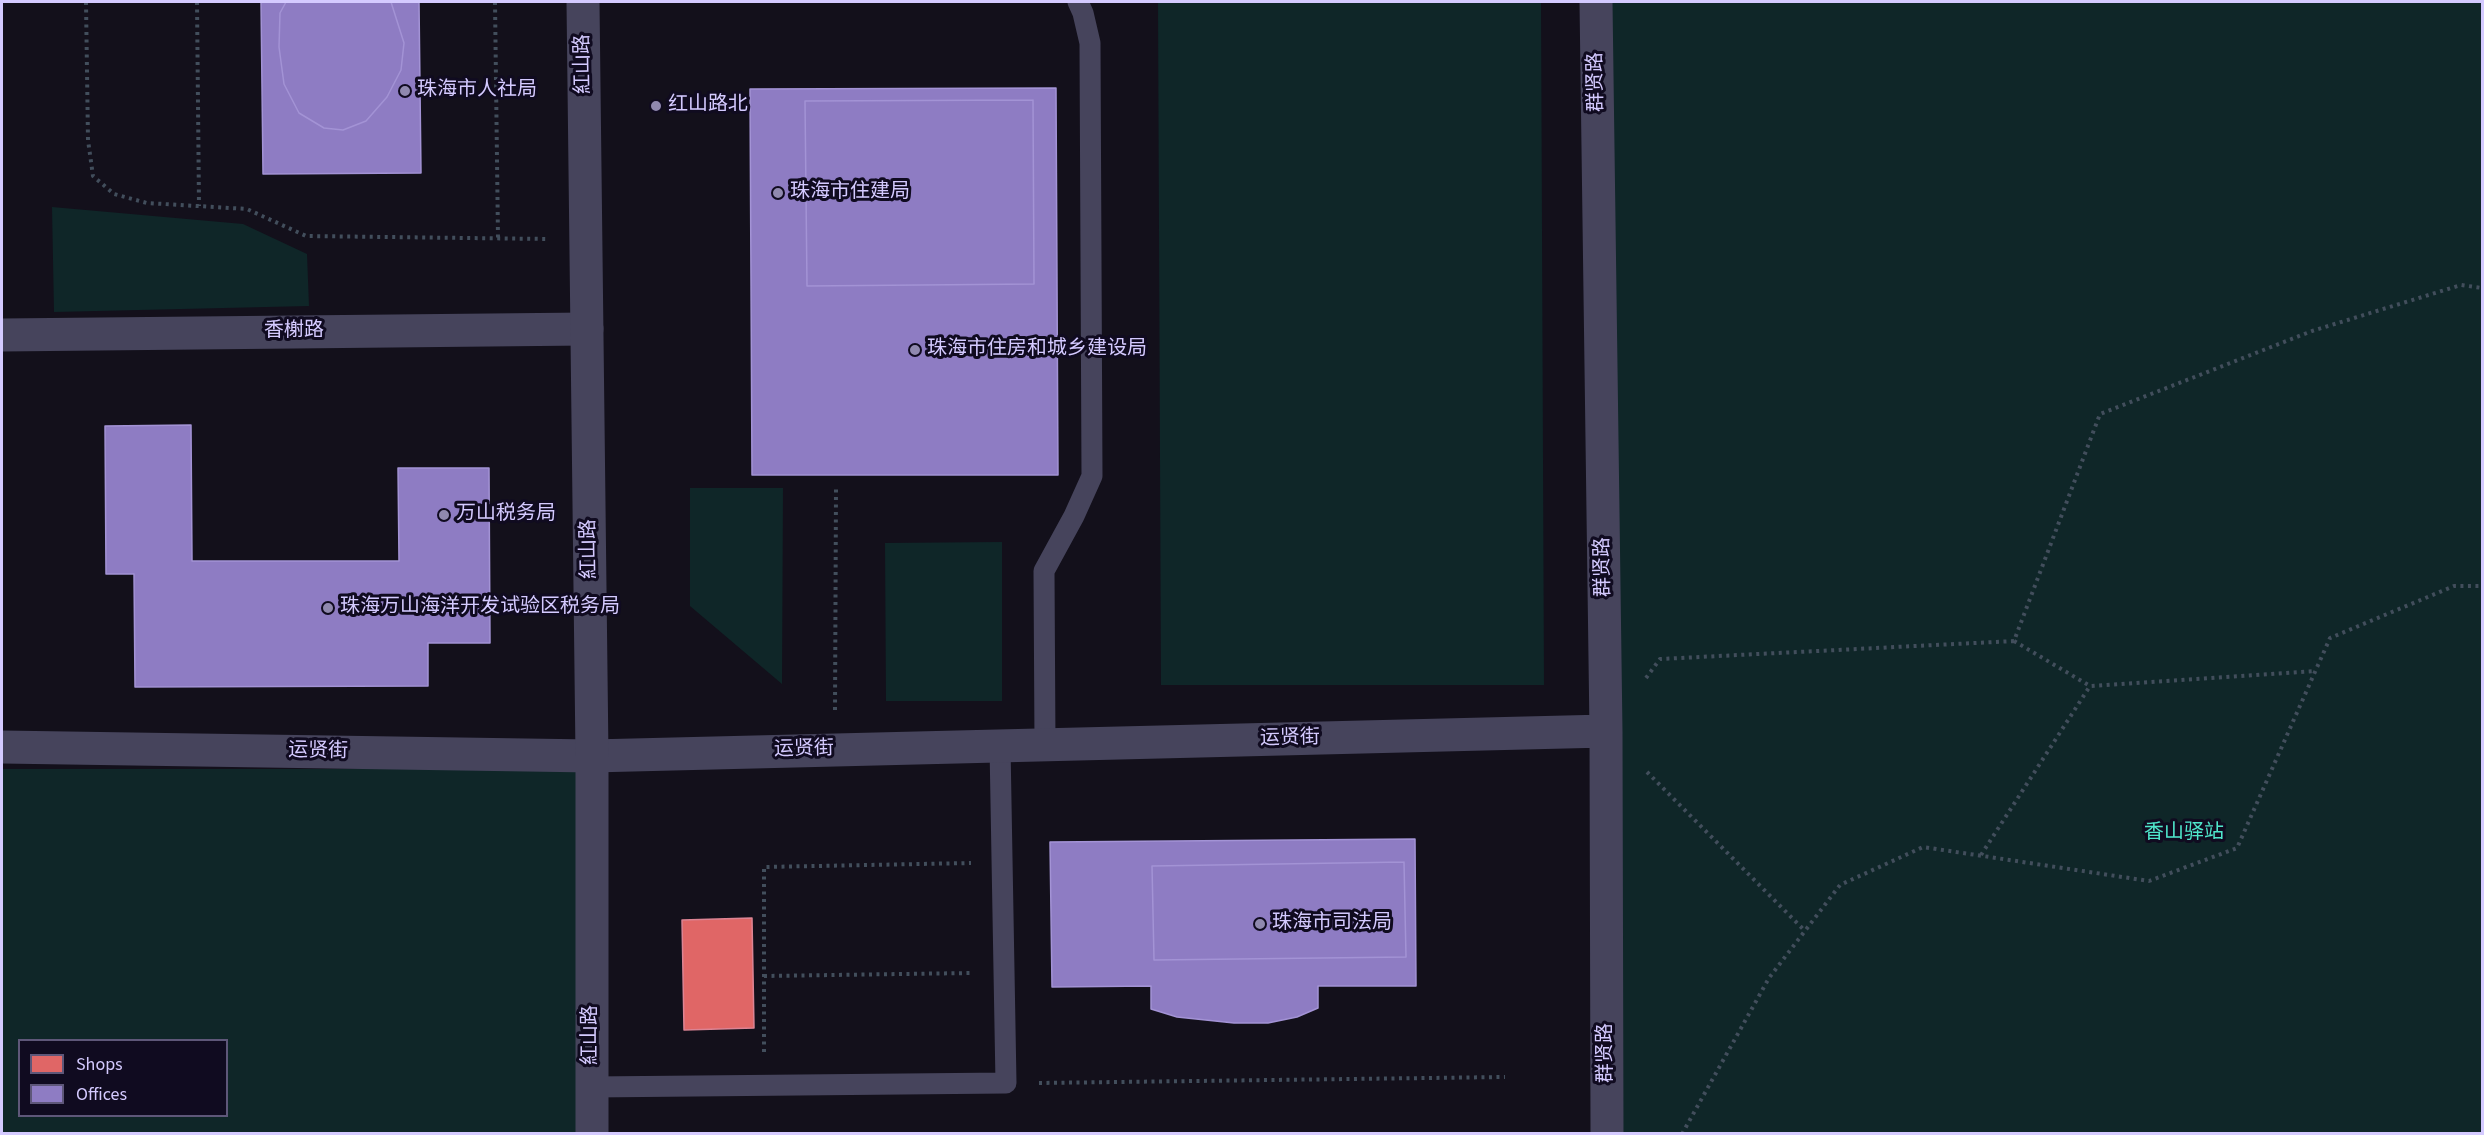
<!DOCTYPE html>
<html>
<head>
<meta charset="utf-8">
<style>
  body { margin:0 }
  #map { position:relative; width:2484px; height:1135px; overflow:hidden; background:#13101b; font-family:"Source Sans 3",sans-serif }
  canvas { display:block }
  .frame { position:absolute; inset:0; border:3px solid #d4caff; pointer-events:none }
  .legend { position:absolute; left:18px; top:1039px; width:210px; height:78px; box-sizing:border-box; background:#100b20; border:2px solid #5e5779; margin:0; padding:8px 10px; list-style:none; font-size:18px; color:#d4caff }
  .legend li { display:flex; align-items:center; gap:12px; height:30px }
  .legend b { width:30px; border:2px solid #5e5779 }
</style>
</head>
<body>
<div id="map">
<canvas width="2484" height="1135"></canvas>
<div class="frame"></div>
<ul class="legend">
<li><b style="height:16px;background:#e06666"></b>Shops</li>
<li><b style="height:16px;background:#8e7cc3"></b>Offices</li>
</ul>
</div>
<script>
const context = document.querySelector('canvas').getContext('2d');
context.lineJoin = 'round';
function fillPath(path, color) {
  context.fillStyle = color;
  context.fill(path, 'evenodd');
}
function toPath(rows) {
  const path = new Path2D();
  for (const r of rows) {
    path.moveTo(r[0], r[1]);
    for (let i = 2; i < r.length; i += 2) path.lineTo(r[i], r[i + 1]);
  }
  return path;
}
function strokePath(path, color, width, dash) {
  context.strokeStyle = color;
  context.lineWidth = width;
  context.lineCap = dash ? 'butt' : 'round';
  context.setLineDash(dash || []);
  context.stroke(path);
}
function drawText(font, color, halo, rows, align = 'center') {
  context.font = font + ' "Source Sans 3","Noto Sans SC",sans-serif';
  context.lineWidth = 6;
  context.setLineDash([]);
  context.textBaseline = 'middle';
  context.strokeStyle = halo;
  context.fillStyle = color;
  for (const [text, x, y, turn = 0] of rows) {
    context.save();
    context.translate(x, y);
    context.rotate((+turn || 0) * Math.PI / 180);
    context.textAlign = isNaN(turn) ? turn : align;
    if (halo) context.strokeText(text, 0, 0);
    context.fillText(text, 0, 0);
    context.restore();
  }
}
fillPath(toPath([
  [1158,2,1541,2,1544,685,1161,685],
  [1596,2,2482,2,2482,1133,1607,1133],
  [52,207,243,224,307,254,309,306,54,312],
  [690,488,783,488,782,684,690,606],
  [1002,542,1002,701,886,701,885,543],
  [2,769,579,769,580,1133,2,1134],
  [20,1040,226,1040,226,1116,20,1116]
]), '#0f2628');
const shops = toPath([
  [752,918,754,1028,684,1030,682,920,752,918]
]);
fillPath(shops, '#e06666');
strokePath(shops, '#dc8494', 1.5);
const offices = toPath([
  [261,2,286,2,280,13,279,47,284,84,299,113,324,128,343,130,366,121,387,97,401,70,404,43,391,2,419,2,421,173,263,174,261,2],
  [286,2,391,2,404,43,401,70,387,97,366,121,343,130,324,128,299,113,284,84,279,47,280,13,286,2],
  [1056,88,1058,475,752,475,750,89,1056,88],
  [1033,100,1034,284,807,286,805,101,1033,100],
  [1033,100,1034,284,807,286,805,101,1033,100],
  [191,425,192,561,399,561,398,468,489,468,490,643,428,643,428,686,135,687,134,574,106,574,105,426,191,425],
  [1415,839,1416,986,1318,986,1318,1008,1297,1017,1268,1023,1234,1023,1177,1017,1151,1009,1151,986,1052,987,1050,842,1415,839],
  [1404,862,1406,957,1154,960,1152,866,1404,862],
  [1404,862,1406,957,1154,960,1152,866,1404,862]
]);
fillPath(offices, '#8e7cc3');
strokePath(offices, '#a393d5', 1.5);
strokePath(toPath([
  [86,2,88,140,93,176,114,194,147,203,247,209,306,236,548,239],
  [197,2,199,206],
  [495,2,498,238],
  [2014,641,2090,686,2315,671],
  [1646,678,1660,659,2014,641,2100,414,2312,331,2461,285,2482,288],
  [835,710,836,489],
  [1647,772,1805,931],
  [1981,855,2090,686],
  [764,976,971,973],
  [764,1052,764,867,971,863],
  [1039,1083,1505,1077],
  [1682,1134,1769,978,1840,885,1923,847,2149,881,2237,848,2330,638,2454,586,2482,586]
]), '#424e5c', 4, [3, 4.5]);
strokePath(toPath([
  [1045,745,1044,571,1074,516,1092,476,1090,43,1083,13,1078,2],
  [592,1087,1006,1083,1000,746]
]), '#46445c', 21);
strokePath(toPath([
  [1596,2,1606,731,1607,1134],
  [2,335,587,329],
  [2,747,592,756,1606,731]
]), '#46445c', 33);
strokePath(toPath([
  [583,2,592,756,592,1134]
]), '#46445c', 33);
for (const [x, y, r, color] of [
  [405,91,6,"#9089af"],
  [656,106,6,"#9089af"],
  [778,193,6,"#9089af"],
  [915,350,6,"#9089af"],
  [444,515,6,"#9089af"],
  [328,608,6,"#9089af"],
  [1260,924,6,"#9089af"]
]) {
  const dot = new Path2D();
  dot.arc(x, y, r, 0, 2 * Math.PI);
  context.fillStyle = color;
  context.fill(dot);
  strokePath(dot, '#100b20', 2);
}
drawText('20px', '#d4caff', '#100b20', [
  ["紅山路",584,64,-91],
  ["群贤路",1597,82,-91],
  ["香榭路",294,332],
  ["紅山路",590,549,-91],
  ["群贤路",1604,567,-91],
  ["运贤街",1290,739,-1],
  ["运贤街",804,750,-1],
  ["运贤街",318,752,1],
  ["紅山路",592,1035,-90],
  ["群贤路",1607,1053,-90]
]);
drawText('20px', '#d4caff', '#100b20', [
  ["珠海市人社局",417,91],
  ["红山路北",668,106],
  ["珠海市住建局",790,193],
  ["珠海市住房和城乡建设局",927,350],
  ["万山税务局",456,515],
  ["珠海万山海洋开发试验区税务局",340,608],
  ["珠海市司法局",1272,924]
], 'left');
drawText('20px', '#4fe6cb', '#100b20', [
  ["香山驿站",2184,834]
]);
</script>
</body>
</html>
